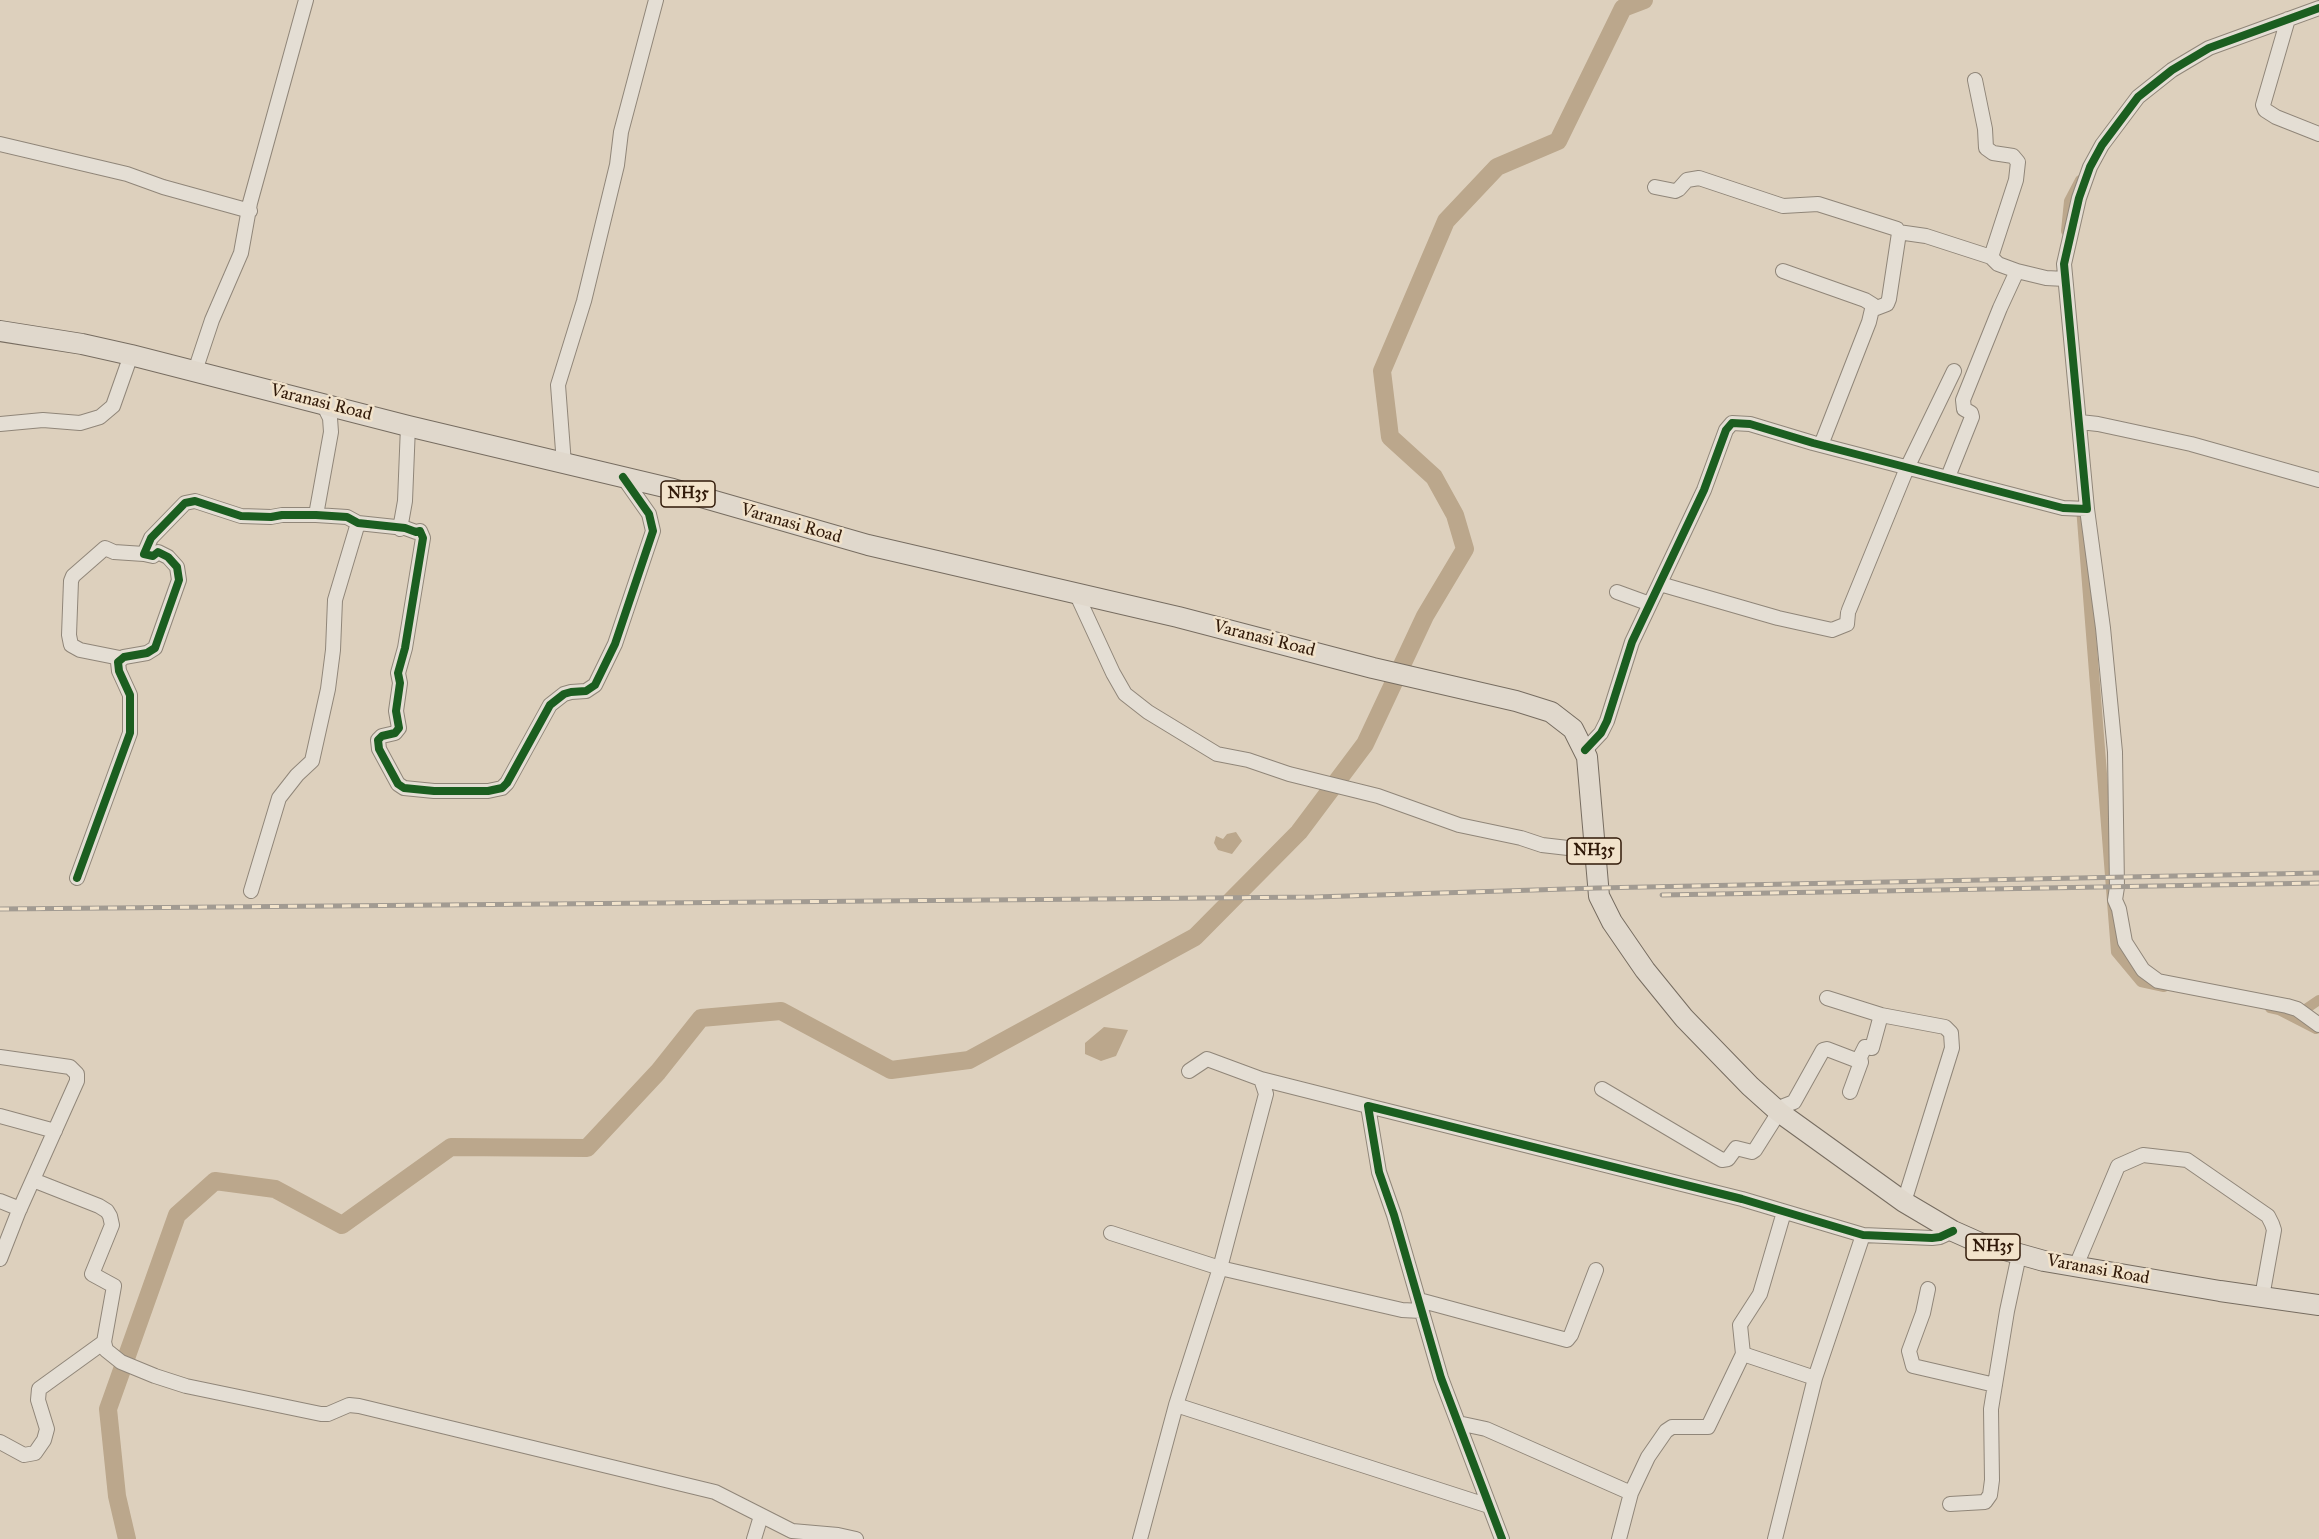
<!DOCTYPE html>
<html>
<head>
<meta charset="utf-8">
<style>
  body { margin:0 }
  canvas { display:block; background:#ddd0bd }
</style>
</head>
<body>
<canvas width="2319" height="1539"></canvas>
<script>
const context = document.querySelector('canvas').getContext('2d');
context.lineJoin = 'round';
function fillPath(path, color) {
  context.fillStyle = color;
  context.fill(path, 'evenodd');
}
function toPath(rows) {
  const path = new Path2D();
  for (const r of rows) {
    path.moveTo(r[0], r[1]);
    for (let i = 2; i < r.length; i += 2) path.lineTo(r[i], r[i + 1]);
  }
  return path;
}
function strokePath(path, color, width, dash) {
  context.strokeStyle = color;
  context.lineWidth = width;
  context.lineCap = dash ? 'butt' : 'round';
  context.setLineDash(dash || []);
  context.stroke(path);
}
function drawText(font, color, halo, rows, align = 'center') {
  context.font = font + ' "IM FELL Great Primer",serif';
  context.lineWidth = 5;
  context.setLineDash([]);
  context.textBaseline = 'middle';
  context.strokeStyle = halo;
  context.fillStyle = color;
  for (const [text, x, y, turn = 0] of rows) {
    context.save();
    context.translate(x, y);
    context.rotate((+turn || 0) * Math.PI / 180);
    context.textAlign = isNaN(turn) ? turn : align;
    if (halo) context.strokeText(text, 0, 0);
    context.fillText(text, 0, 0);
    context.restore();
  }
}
fillPath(toPath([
  [1236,832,1242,841,1232,854,1218,850,1214,843,1216,836,1223,839,1227,834],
  [1104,1027,1128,1030,1116,1056,1101,1061,1085,1054,1085,1043]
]), '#bba78c');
strokePath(toPath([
  [2066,231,2069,201,2080,180],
  [2081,507,2116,952,2141,982,2164,987],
  [2270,1008,2279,1010,2316,1029],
  [2297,1015,2319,1000]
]), '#bba78c', 10);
strokePath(toPath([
  [127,1539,117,1496,108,1409,177,1215,215,1181,275,1189,342,1225,451,1147,587,1148,658,1072,701,1018,781,1011,891,1070,969,1060,1195,937,1299,832,1365,744,1425,616,1465,549,1455,515,1434,477,1390,437,1382,371,1446,221,1497,167,1558,141,1623,8,1644,0]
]), '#bba78c', 18);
const minor = toPath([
  [2288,19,2263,105,2265,110,2276,117,2319,134],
  [1975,80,1985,129,1986,148,1993,153,2013,156,2018,162,2016,180,1991,257,1998,264,2017,271,2046,278,2065,279],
  [0,144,127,174,163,187,250,211],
  [1655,187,1675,191,1679,189,1687,180,1699,178,1783,206,1818,204,1897,229,1899,233,1889,299,1887,304,1874,309],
  [1898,232,1926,236,1991,257],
  [1783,271,1865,300,1873,305,1869,322,1821,445],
  [195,371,212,320,241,253,250,203,306,0],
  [2080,422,2098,424,2191,444,2319,480],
  [0,424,43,420,80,423,100,417,113,406,131,355],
  [564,464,558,385,584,301,617,165,621,132,656,0],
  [1948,477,1972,417,1971,413,1964,409,1963,400,2000,308,2017,271],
  [2087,509,2103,628,2115,752,2117,887,2115,900,2119,909,2125,942,2143,970,2158,981,2287,1006,2297,1009,2319,1025],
  [316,515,331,432,330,418,323,404],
  [400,529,405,501,408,426],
  [1660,584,1778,618,1832,630,1847,624,1848,613],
  [1617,592,1650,604],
  [1076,593,1113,673,1125,694,1148,712,1217,754,1248,760,1289,774,1378,796,1459,825,1521,838,1542,845,1594,851],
  [1849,610,1907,468,1954,371],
  [120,658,80,650,71,645,69,635,71,581,73,576,105,548,114,552,144,554],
  [1585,750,1601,733,1607,721,1632,642,1704,490,1726,430,1732,423,1750,424,1813,443,2063,508,2087,509,2064,264,2079,198,2090,167,2102,145,2138,97,2172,70,2209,48,2319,8],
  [77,878,130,733,130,695,119,671,118,662,124,657,147,653,155,648,179,580,177,567,168,557,158,552,153,556,144,554,151,538,185,503,195,501,241,516,271,517,282,515,316,515,347,517,358,523,405,528,416,532,420,531,423,538,405,648,398,673,400,683,396,711,399,728,395,733,382,736,378,740,379,749,398,784,404,788,434,791,488,791,502,788,507,783,550,705,564,694,571,692,586,691,595,685,615,644,653,531,649,514,623,477],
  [251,891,279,798,297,775,312,761,328,689,333,650,335,600,358,523],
  [1827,998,1881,1015,1945,1027,1951,1033,1952,1048,1904,1202],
  [0,1057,70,1067,77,1074,77,1081,18,1213,0,1259],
  [1189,1071,1207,1059,1261,1079],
  [1602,1089,1722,1160,1728,1159,1736,1148,1752,1152,1755,1150,1779,1112],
  [1850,1092,1861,1062,1860,1057,1865,1047,1872,1048,1881,1015],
  [1776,1109,1794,1102,1823,1050,1827,1049,1861,1062],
  [0,1116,55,1131],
  [33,1180,99,1206,107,1211,110,1216,112,1225,92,1274,114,1286,104,1342,106,1350,121,1362,155,1376,186,1386,321,1414,328,1414,349,1405,359,1406,715,1492,792,1531,838,1535,856,1539],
  [0,1201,20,1209],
  [1111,1233,1220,1268,1402,1310,1421,1311],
  [2076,1266,2118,1166,2143,1155,2187,1160,2268,1216,2272,1224,2274,1230,2262,1297],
  [1928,1289,1923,1313,1909,1351,1913,1366,1995,1385],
  [1419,1300,1567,1340,1571,1335,1596,1270],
  [1743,1354,1740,1325,1760,1294,1784,1212],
  [1176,1405,1489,1506],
  [1458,1423,1486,1429,1631,1493],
  [0,1442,24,1455,35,1453,44,1440,47,1429,38,1400,39,1389,104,1342],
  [1950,1504,1985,1502,1990,1495,1992,1480,1991,1409,2007,1311,2019,1255],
  [754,1539,761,1516],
  [1140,1539,1176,1405,1220,1268,1266,1094,1261,1079,1368,1106],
  [1502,1539,1441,1378,1394,1215,1379,1172,1368,1106,1742,1199,1863,1235,1932,1238,1940,1237,1953,1231],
  [1619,1539,1631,1493,1648,1457,1666,1431,1672,1427,1708,1427,1743,1354,1815,1378],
  [1775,1539,1815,1378,1863,1235]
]);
const highway = toPath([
  [0,331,82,344,131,355,408,426,673,489,868,545,1178,617,1373,668,1516,701,1551,712,1573,729,1587,757,1599,896,1612,922,1645,970,1684,1018,1750,1086,1779,1112,1904,1202,1953,1231,1980,1243,2044,1261,2220,1291,2319,1305]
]);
strokePath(minor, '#908679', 16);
strokePath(highway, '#776d61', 22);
strokePath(minor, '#e4ded4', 14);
strokePath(highway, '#e0d8cc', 20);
const rail = toPath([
  [1662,895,2319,883],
  [0,909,1315,897,1597,888,2319,873]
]);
strokePath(rail, '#a29b92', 5);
strokePath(rail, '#f2e3cb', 3, [9]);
strokePath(toPath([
  [1585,750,1601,733,1607,721,1632,642,1704,490,1726,430,1732,423,1750,424,1813,443,2063,508,2087,509,2064,264,2079,198,2090,167,2102,145,2138,97,2172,70,2209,48,2319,8],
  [77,878,130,733,130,695,119,671,118,662,124,657,147,653,155,648,179,580,177,567,168,557,158,552,153,556,144,554,151,538,185,503,195,501,241,516,271,517,282,515,316,515,347,517,358,523,405,528,416,532,420,531,423,538,405,648,398,673,400,683,396,711,399,728,395,733,382,736,378,740,379,749,398,784,404,788,434,791,488,791,502,788,507,783,550,705,564,694,571,692,586,691,595,685,615,644,653,531,649,514,623,477],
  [1502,1539,1441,1378,1394,1215,1379,1172,1368,1106,1742,1199,1863,1235,1932,1238,1940,1237,1953,1231]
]), '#1b5e20', 8);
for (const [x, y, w] of [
  [688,494,54],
  [1594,851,54],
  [1993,1247,54]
]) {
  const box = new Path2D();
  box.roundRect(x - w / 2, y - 13, w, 26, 4.5);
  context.fillStyle = '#f2e3cb';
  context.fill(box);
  strokePath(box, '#311a09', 1.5);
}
drawText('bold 16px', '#311a09', null, [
  ["NH35",688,494],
  ["NH35",1594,851],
  ["NH35",1993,1247]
]);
drawText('18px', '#311a09', '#f2e3cb', [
  ["Varanasi Road",321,403,14],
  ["Varanasi Road",791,524,16],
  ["Varanasi Road",1264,639,14],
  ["Varanasi Road",2098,1270,10]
]);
</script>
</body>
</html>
